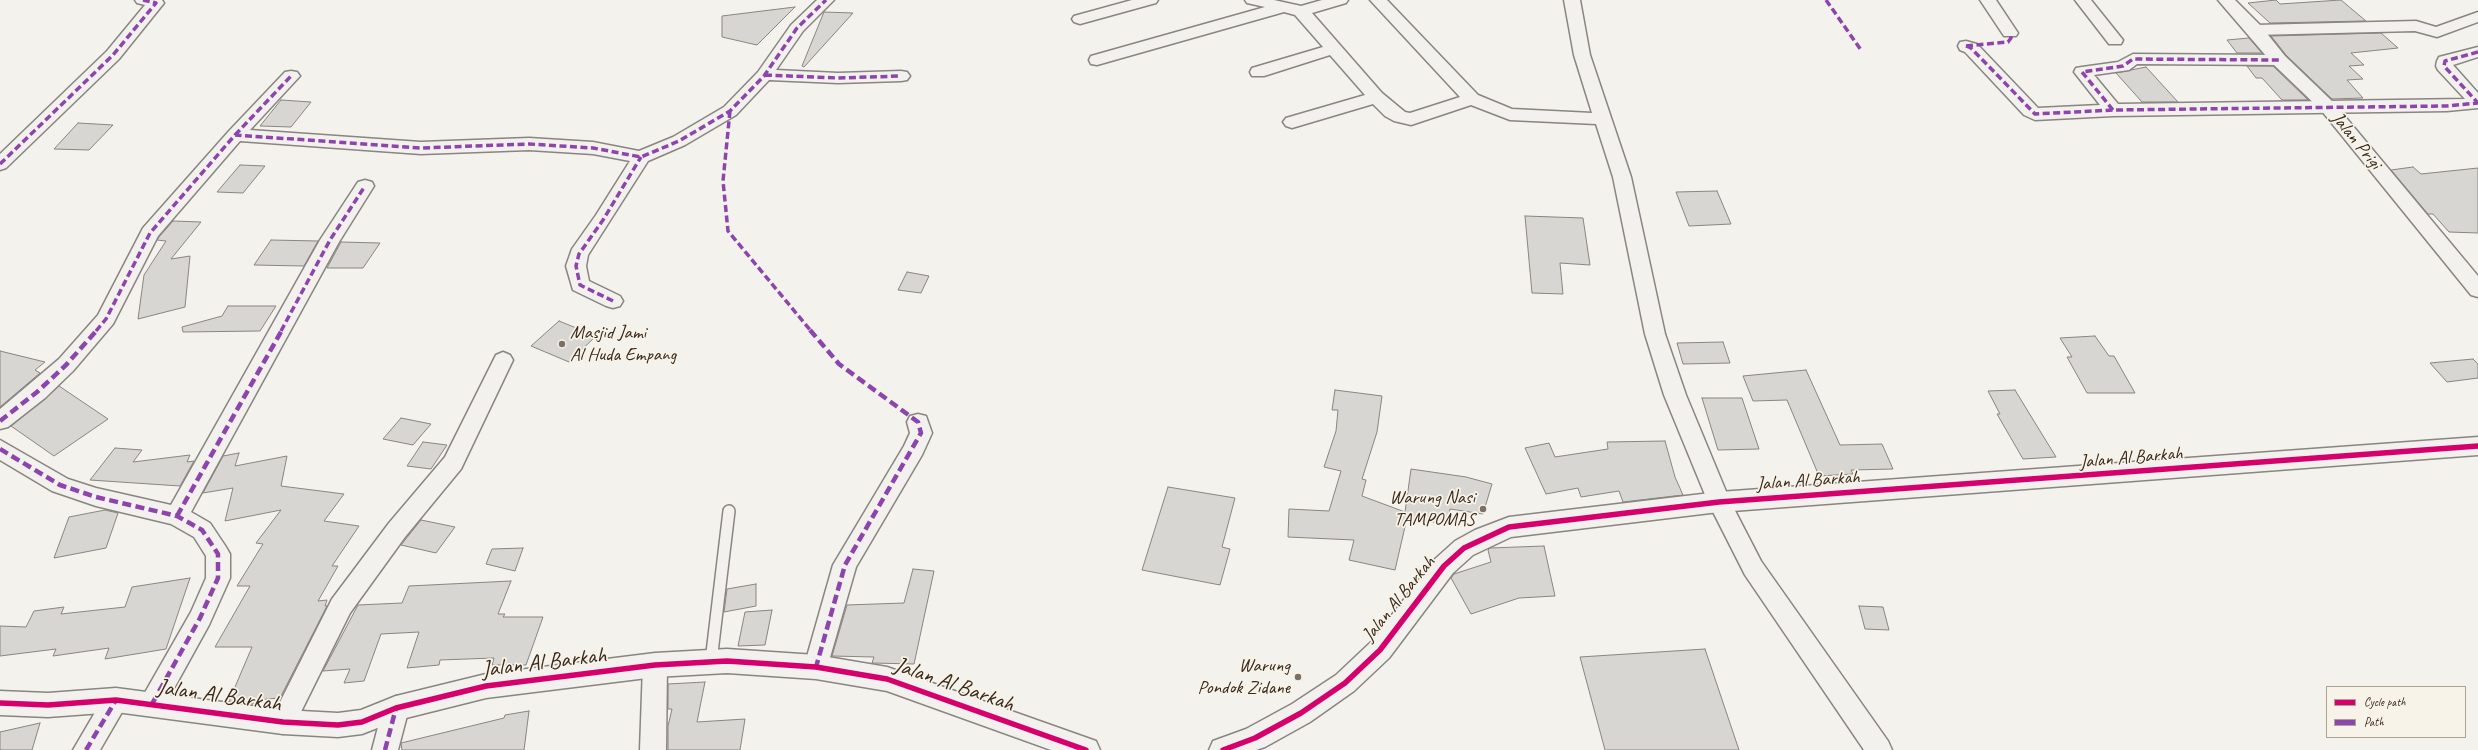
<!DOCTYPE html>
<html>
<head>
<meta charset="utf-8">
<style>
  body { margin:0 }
  #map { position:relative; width:2478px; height:750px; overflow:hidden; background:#f4f2ec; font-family:Caveat,sans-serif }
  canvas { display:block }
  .legend { position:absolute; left:2326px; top:686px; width:140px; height:52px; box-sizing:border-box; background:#f7f3e8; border:1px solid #aca397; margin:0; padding:5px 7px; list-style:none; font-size:12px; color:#3b2a1e }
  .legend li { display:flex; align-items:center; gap:8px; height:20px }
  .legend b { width:20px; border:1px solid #aca397 }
</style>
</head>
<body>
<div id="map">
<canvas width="2478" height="750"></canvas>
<ul class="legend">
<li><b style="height:5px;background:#d6006c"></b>Cycle path</li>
<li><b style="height:5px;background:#8e44ad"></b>Path</li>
</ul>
</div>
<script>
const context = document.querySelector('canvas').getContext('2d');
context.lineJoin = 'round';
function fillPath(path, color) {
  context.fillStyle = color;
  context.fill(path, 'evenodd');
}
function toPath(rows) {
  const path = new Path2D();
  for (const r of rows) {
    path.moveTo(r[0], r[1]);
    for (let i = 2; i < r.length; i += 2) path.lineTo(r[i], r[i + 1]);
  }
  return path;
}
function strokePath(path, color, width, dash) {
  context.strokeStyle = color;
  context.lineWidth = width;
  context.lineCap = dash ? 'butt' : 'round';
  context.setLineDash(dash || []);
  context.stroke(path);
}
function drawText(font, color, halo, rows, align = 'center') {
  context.font = font + ' Caveat,sans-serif';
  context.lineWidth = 3.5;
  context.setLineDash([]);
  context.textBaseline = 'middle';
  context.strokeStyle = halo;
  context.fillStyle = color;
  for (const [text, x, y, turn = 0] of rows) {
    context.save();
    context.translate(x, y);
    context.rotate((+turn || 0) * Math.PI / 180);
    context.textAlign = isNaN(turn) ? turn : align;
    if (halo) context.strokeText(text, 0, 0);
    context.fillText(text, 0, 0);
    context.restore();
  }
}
const building = toPath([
  [2276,0,2280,4,2341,0,2366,21,2270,23,2248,3,2276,0],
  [795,7,757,45,722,37,722,16,795,7],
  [824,12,853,13,804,67,802,66,824,12],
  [2381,33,2398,48,2351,53,2364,65,2349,66,2363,79,2347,80,2363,98,2332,99,2286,55,2271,36,2381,33],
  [2249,38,2262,53,2237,53,2227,40,2249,38],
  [2247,66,2273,66,2308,100,2282,100,2262,78,2256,78,2247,66],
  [2146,67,2178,102,2142,102,2116,73,2146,67],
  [281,100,311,102,291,127,260,126,281,100],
  [78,123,113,125,89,150,54,149,78,123],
  [240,165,265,166,243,193,217,192,240,165],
  [2413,167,2421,174,2478,168,2478,233,2449,232,2433,214,2428,214,2391,170,2413,167],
  [1717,191,1731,224,1689,226,1676,192,1717,191],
  [1525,216,1583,218,1590,265,1560,263,1563,294,1532,293,1525,216],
  [173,221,201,222,171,259,190,256,185,307,138,319,144,275,166,241,157,240,159,237,173,221],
  [271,240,318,241,304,266,254,265,271,240],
  [341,242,380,243,363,268,327,268,341,242],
  [907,272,929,276,921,293,898,290,907,272],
  [228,306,276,306,260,331,183,332,182,327,222,316,228,306],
  [559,321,596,336,569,362,531,346,559,321],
  [2095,336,2109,356,2114,356,2135,393,2087,393,2067,357,2072,357,2060,338,2095,336],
  [1723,342,1730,363,1683,364,1677,343,1723,342],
  [0,351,45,362,35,370,40,373,0,407,0,351],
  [2473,359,2478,364,2478,378,2447,382,2430,363,2473,359],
  [1806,370,1840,445,1882,444,1893,469,1851,470,1853,474,1819,476,1787,400,1753,401,1743,376,1806,370],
  [59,386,108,419,54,456,11,426,59,386],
  [1335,390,1382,396,1377,432,1362,479,1366,480,1362,496,1405,512,1411,469,1466,477,1492,484,1483,514,1450,509,1447,524,1407,518,1395,570,1349,560,1354,540,1288,537,1289,509,1329,511,1341,471,1324,467,1336,431,1338,410,1332,410,1335,390],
  [2015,390,2029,413,2056,457,2023,459,1997,414,2000,414,1988,391,2015,390],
  [1702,398,1742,398,1759,449,1718,450,1702,398],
  [401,418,431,424,413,445,383,439,401,418],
  [1665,441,1675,477,1683,495,1623,502,1619,491,1581,497,1578,488,1546,494,1525,448,1549,443,1555,457,1608,449,1607,442,1665,441],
  [423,442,447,445,431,469,407,466,423,442],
  [115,448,142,450,133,462,190,455,187,462,194,461,180,486,90,480,115,448],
  [239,453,235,466,287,456,281,486,344,494,324,521,359,526,332,566,338,566,318,601,327,600,325,606,327,606,280,698,255,700,253,704,229,701,252,647,215,647,250,586,237,586,263,544,256,543,281,510,225,521,233,488,203,493,223,456,239,453],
  [1168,487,1235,498,1222,547,1230,549,1220,585,1142,570,1168,487],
  [105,510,118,513,106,548,54,558,69,517,105,510],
  [421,520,455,527,436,553,401,545,421,520],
  [1544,546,1555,596,1519,598,1471,614,1451,578,1454,574,1491,562,1488,550,1490,548,1544,546],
  [523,548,515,571,486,564,492,549,523,548],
  [913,569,934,571,914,664,872,663,874,657,832,656,847,605,904,603,913,569],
  [190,578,166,649,105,659,109,648,53,656,56,649,0,656,0,626,26,627,34,611,64,607,61,614,125,607,132,587,190,578],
  [511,581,498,614,505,614,503,617,543,617,526,665,492,665,494,658,440,660,439,665,407,668,419,632,381,634,364,681,344,683,350,669,323,671,358,605,402,603,409,586,511,581],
  [756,584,756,606,724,612,727,589,756,584],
  [1859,606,1883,607,1889,630,1865,629,1859,606],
  [772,610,765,645,738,646,745,612,772,610],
  [1705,649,1739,750,1605,750,1580,657,1705,649],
  [705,682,697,722,745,719,740,750,668,750,668,726,672,709,668,709,668,684,705,682],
  [529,711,524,750,402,750,401,743,504,718,505,715,529,711],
  [40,723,32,750,0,750,0,732,40,723]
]);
fillPath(building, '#d8d6d2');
strokePath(building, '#898580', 1);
const service = toPath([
  [711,661,729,511]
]);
const minor = toPath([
  [135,0,162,0,164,3,119,59,6,168,0,170,0,154,107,51,145,5,137,3,135,0],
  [817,0,834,0,803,31,776,70,838,73,901,71,907,72,910,76,907,80,901,81,838,83,769,80,736,115,685,145,648,161,588,255,586,266,589,281,620,296,623,301,620,306,613,308,606,306,573,290,566,266,572,249,596,215,630,161,593,154,529,150,421,154,240,141,158,236,113,324,73,371,45,398,8,427,0,429,0,409,59,359,98,315,143,228,229,131,285,72,291,71,297,72,300,76,250,130,421,142,529,138,593,142,639,151,673,137,724,107,758,72,791,25,817,0],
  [1132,0,1158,0,1156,3,1080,24,1074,22,1072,19,1074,16,1132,0],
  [1245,0,1274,0,1301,6,1322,0,1348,0,1346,3,1312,13,1382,93,1405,112,1410,113,1460,97,1370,0,1387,0,1478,95,1512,109,1592,113,1574,55,1564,0,1580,0,1590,55,1631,177,1665,334,1686,395,1730,501,1761,561,1888,741,1892,750,1864,750,1745,575,1708,502,1664,395,1645,334,1613,177,1596,124,1510,120,1471,105,1411,125,1394,121,1385,116,1373,104,1292,128,1286,126,1283,122,1286,118,1365,95,1330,55,1264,76,1252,76,1250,72,1252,68,1323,47,1295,15,1284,12,1097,65,1091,64,1089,60,1091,56,1265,7,1247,3,1245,0],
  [1980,0,1996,0,2018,33,2016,36,2004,36,1980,0],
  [2075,0,2091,0,2123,40,2121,44,2109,44,2075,0],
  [2478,12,2478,22,2437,37,2415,31,2255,35,2249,33,2247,30,2249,27,2255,25,2416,21,2436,27,2478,12],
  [1966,41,1977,44,2038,108,2100,105,2074,72,2076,68,2082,67,2118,62,2133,54,2279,55,2285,56,2287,60,2285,64,2279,65,2137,64,2129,70,2094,75,2118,104,2465,99,2438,70,2436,66,2437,61,2439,57,2478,47,2478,57,2453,65,2478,93,2478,108,2447,111,2113,116,2035,120,2024,115,1965,52,1960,50,1958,46,1960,42,1966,41],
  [365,180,372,182,374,186,339,242,191,512,210,523,226,547,230,554,230,578,209,625,161,712,152,716,143,712,139,704,143,696,191,612,206,578,206,556,194,537,171,524,96,506,52,491,0,460,0,440,68,479,96,488,171,505,320,240,358,182,365,180],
  [503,352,510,355,513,360,461,469,405,537,350,613,292,730,283,734,274,730,270,722,332,599,389,523,445,457,496,355,503,352],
  [918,414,926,416,932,433,922,455,856,567,825,675,816,678,807,675,804,667,833,565,904,446,910,433,907,422,910,416,918,414],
  [655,654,664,657,667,665,666,750,640,750,643,665,646,657,655,654],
  [116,689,125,692,129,700,100,750,73,750,107,692,116,689],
  [396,696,405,700,409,708,398,750,372,750,383,708,387,700,396,696]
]);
const tertiary = toPath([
  [2218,0,2235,0,2261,26,2285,56,2333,102,2478,276,2478,297,2471,295,2321,110,2273,64,2218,0],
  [2478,437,2478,455,1719,512,1511,537,1473,555,1453,573,1389,658,1354,691,1310,722,1265,747,1256,750,1209,750,1213,741,1246,729,1292,704,1336,675,1371,642,1435,559,1455,541,1475,530,1509,517,1719,492,2478,437],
  [727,649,816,655,887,667,1096,741,1100,750,1051,750,887,691,816,679,727,673,655,677,486,698,398,720,362,734,338,737,283,734,116,712,48,717,0,715,0,691,48,693,116,688,283,710,338,713,361,710,396,696,486,674,655,653,727,649]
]);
strokePath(service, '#898580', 14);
strokePath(minor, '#898580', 3);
strokePath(tertiary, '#898580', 3);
strokePath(service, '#f2f1ed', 11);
fillPath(minor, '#f2f1ed');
fillPath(tertiary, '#f2f1ed');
strokePath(toPath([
  [1826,0,1861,50],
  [1966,46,1971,48,2035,114,2113,110,2447,106,2478,103],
  [1966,46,2008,42,2011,38,2010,33],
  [2478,52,2445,61,2444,66,2478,103],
  [765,75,838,78,901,76],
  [2113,110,2082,72,2123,66,2133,59,2279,60],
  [730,111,723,181,728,231,811,331],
  [235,135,291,76],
  [0,164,113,55,156,3,143,0],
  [613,301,580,285,576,266,579,254,603,220,641,157],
  [96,331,106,319,150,233,235,135,421,148,529,144,593,148,641,157,679,141,730,111,764,76,797,28,826,0],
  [281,331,330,240,365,186]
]), '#8e44ad', 3.5, [7, 3.5]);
strokePath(toPath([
  [810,330,839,364,918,422,921,433,845,565,816,667],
  [0,421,37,392,66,365,97,330],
  [0,449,60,485,96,497,177,516,202,530,218,554,218,578,200,618,152,704],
  [177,516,282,330],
  [86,750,116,700],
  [385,750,396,708]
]), '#8e44ad', 4.5, [9, 4.5]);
strokePath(toPath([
  [0,703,48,705,116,700,283,722,338,725,362,722,396,708,486,686,655,665,727,661,816,667,887,679,1086,750],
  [1223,750,1255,738,1301,713,1345,683,1380,650,1444,566,1464,548,1509,527,1719,502,2478,446]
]), '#d6006c', 5.5);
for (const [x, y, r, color] of [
  [562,344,4,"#7c7066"],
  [1483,509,4,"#7c7066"],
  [1298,677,4,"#7c7066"]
]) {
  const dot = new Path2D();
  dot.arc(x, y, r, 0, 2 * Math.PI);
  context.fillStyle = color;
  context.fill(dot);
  strokePath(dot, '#f7f3e8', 1.5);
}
drawText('19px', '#3b2a1e', '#f7f3e8', [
  ["Jalan Prigi",2356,141,51],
  ["Jalan Al Barkah",2131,458,-5],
  ["Jalan Al Barkah",1808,481,-4],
  ["Jalan Al Barkah",1399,599,-51]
]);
drawText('19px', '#3b2a1e', '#f7f3e8', [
  ["Masjid Jami",570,333,"left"],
  ["Al Huda Empang",570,355,"left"],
  ["Warung Nasi",1475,498],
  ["TAMPOMAS",1475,520],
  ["Warung",1290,666],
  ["Pondok Zidane",1290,688]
], 'right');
drawText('23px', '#3b2a1e', '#f7f3e8', [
  ["Jalan Al Barkah",544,663,-7],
  ["Jalan Al Barkah",954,685,19],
  ["Jalan Al Barkah",219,696,8]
]);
</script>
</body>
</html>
